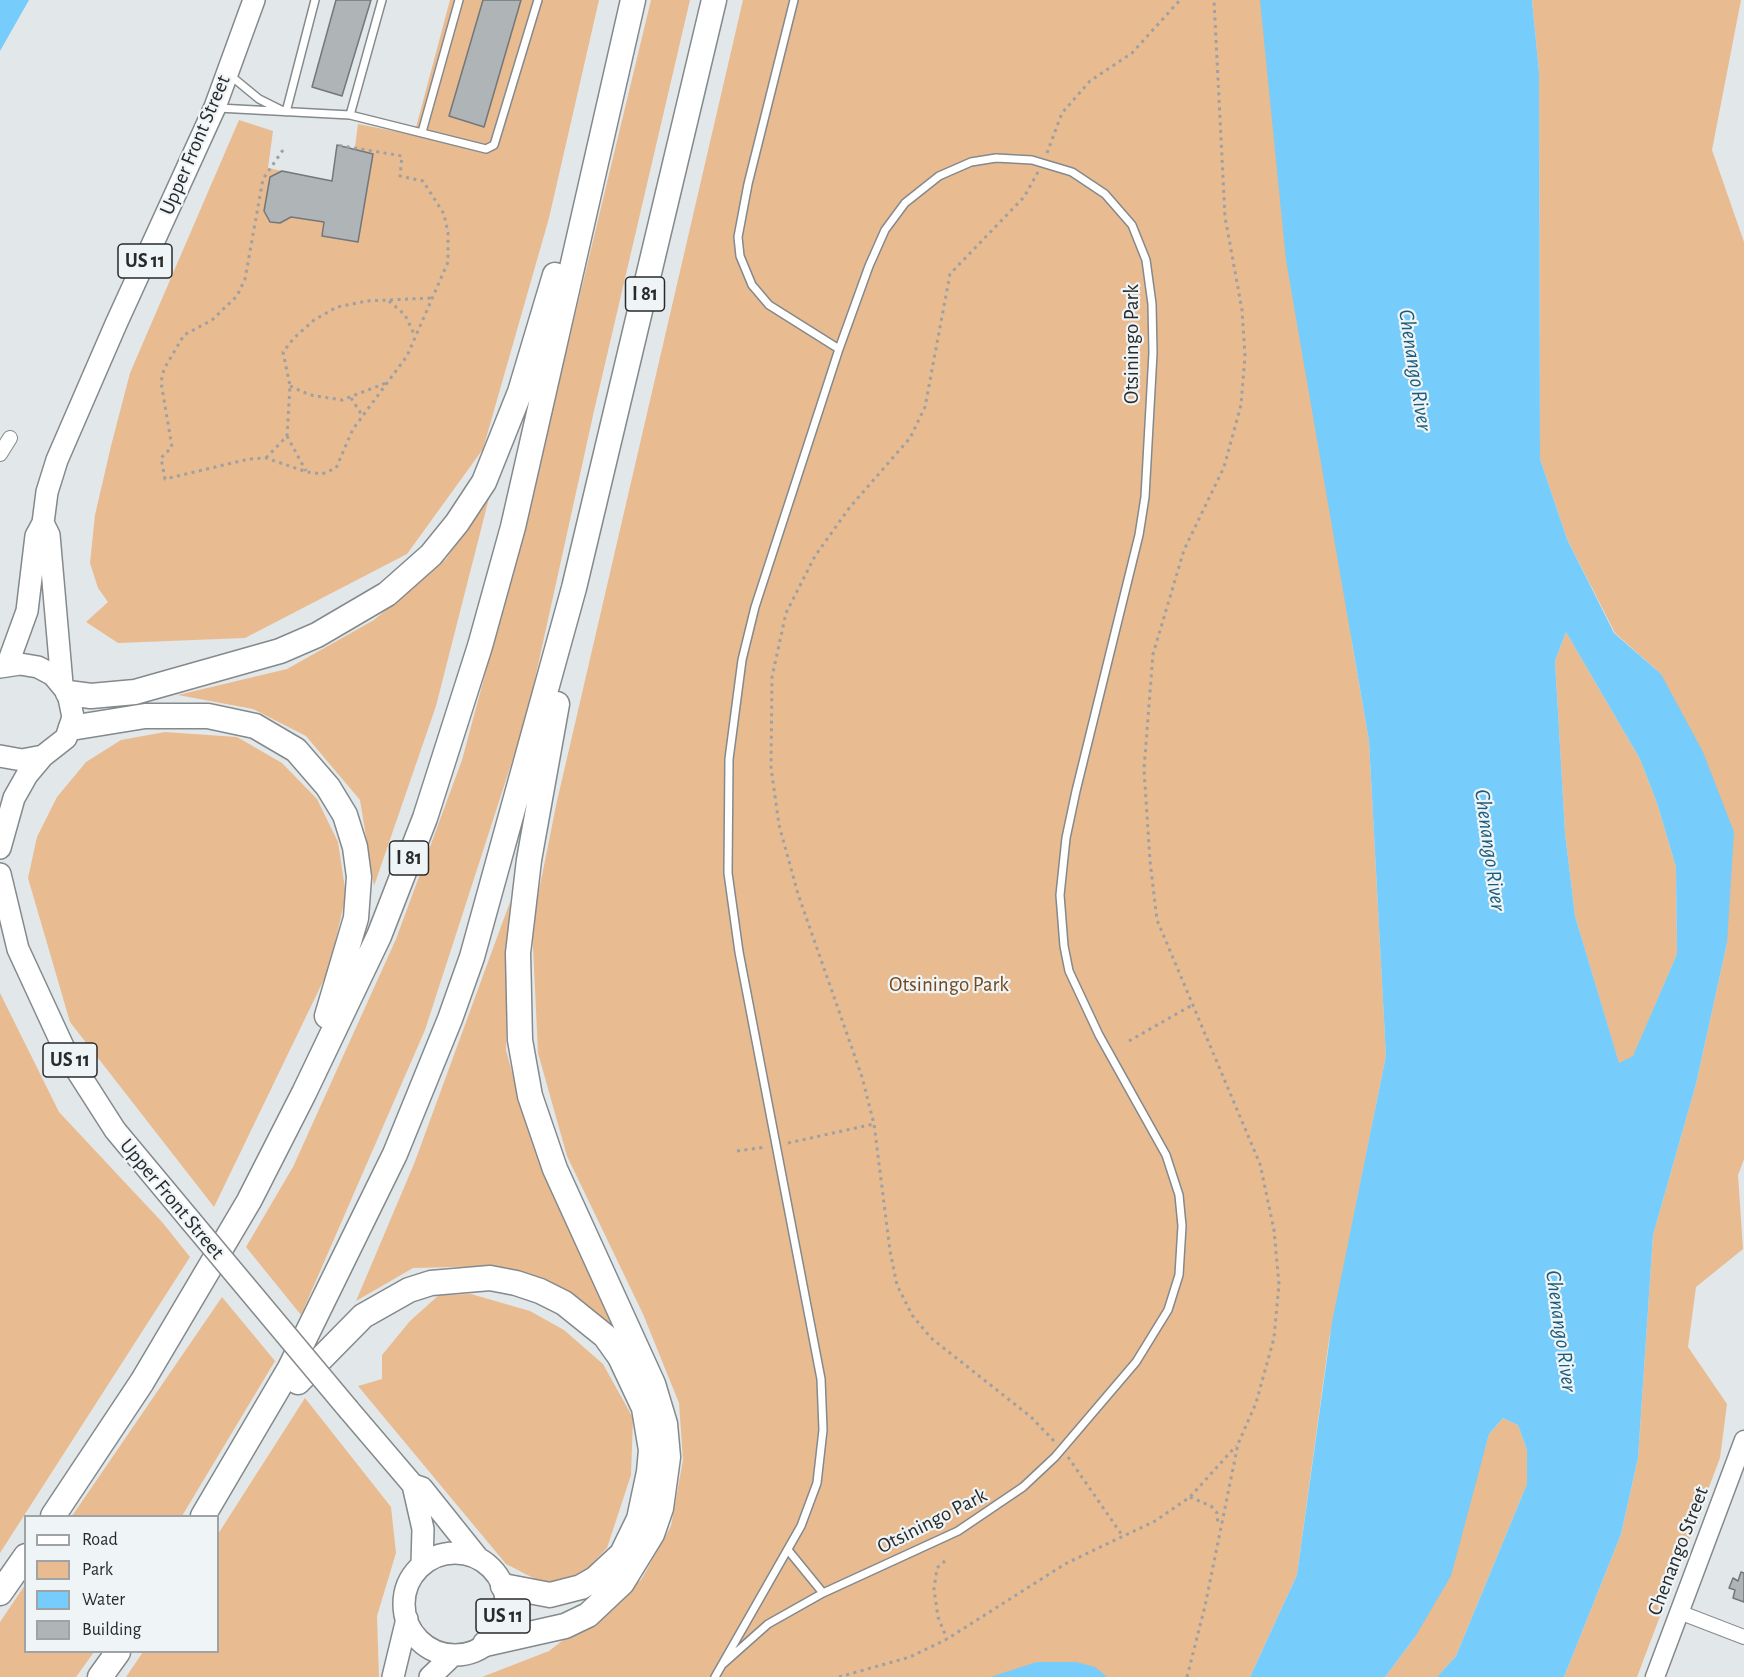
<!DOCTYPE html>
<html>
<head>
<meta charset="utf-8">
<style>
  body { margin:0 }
  #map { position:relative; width:1744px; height:1677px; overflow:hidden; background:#e2e7ea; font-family:"Alegreya Sans",sans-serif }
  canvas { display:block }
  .legend { position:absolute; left:24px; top:1515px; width:195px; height:138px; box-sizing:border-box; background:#eff4f7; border:2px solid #9fa3a5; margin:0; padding:8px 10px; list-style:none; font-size:18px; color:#282a2b }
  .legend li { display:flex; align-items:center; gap:12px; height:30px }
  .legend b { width:30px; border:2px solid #9fa3a5 }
</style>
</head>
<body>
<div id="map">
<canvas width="1744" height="1677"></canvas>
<ul class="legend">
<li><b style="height:8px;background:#fff"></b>Road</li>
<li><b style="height:16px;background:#e9bb90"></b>Park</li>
<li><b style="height:16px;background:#76ccfb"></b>Water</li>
<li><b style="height:16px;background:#afb4b7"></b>Building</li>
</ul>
</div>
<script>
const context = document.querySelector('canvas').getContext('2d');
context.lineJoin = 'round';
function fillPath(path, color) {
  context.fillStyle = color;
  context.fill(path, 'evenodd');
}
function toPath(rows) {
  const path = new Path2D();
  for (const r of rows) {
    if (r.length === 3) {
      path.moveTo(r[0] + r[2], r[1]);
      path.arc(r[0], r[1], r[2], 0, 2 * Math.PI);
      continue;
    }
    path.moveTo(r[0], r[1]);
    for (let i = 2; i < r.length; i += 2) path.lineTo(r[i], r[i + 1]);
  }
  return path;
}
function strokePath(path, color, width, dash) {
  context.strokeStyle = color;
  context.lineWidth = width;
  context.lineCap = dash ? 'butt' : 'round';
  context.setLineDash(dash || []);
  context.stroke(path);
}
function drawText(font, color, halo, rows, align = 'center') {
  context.font = font + ' "Alegreya Sans",sans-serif';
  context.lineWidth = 4.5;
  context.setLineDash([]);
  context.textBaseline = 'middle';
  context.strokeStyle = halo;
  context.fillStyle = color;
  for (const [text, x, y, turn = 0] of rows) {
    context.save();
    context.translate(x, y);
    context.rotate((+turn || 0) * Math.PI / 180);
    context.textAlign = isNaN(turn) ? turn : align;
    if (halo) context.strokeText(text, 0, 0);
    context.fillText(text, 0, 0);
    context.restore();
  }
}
fillPath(toPath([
  [450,0,599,0,549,218,483,449,407,554,245,638,118,643,86,622,108,602,98,588,90,563,95,515,111,446,130,373,239,120,273,131,268,168,350,185,358,124,414,135],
  [651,0,690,0,594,411,527,715,425,1030,301,1315,246,1247,293,1167,396,939,462,760,519,548],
  [743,0,1269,0,1353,649,1369,741,1386,1056,1329,1340,1297,1575,1250,1677,482,1677,549,1651,641,1580,671,1526,683,1460,679,1403,643,1314,567,1156,538,1053,532,925,557,801],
  [1532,0,1741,0,1712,150,1744,242,1744,1159,1738,1175,1743,1249,1696,1287,1688,1347,1727,1404,1720,1458,1637,1677,1564,1677,1621,1534,1638,1458,1653,1235,1696,1084,1727,943,1661,674,1615,633,1567,539,1540,459,1539,72],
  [490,494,436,706,374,886,360,800,306,736,253,709,178,695,287,669,374,620,446,559],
  [1566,632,1640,759,1657,803,1676,867,1677,954,1633,1057,1619,1064,1575,916,1565,833,1555,661],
  [165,732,237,737,282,763,317,799,338,842,346,895,329,969,214,1207,70,1022,28,878,37,837,57,797,86,762,121,740],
  [510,902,506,1050,526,1125,616,1332,559,1287,492,1266,413,1268,356,1301,414,1164],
  [0,993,59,1112,162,1222,190,1257,0,1553],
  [471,1294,530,1311,564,1330,603,1364,633,1418,631,1475,607,1548,576,1580,541,1582,506,1564,358,1386,382,1379,382,1355,410,1321,439,1295],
  [222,1297,275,1361,182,1516,72,1516],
  [305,1398,391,1507,396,1553,377,1616,379,1677,126,1677,143,1652,218,1652,218,1534],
  [1503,1418,1518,1425,1527,1450,1527,1484,1456,1656,1437,1677,1385,1677,1415,1637,1478,1471,1489,1434],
  [25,1585,26,1652,94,1652,76,1677,0,1677,0,1622]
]), '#e9bb90');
fillPath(toPath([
  [0,0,29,0,0,51],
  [1260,0,1532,0,1539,72,1540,459,1567,539,1614,633,1661,674,1703,752,1734,832,1727,943,1696,1084,1653,1235,1638,1458,1621,1534,1564,1677,1437,1677,1456,1656,1527,1484,1527,1450,1518,1425,1503,1418,1489,1434,1451,1576,1415,1637,1385,1677,1250,1677,1297,1575,1332,1322,1386,1056,1369,741,1286,260],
  [1566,632,1640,759,1657,803,1676,867,1677,954,1633,1056,1619,1063,1575,916,1565,833,1555,661],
  [1037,1662,1076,1662,1095,1667,1107,1677,990,1677]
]), '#76ccfb');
const building = toPath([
  [336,0,371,0,342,96,312,87,336,0],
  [483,0,521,0,484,127,449,116,483,0],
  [337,145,373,154,358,242,322,236,324,222,291,217,280,223,270,222,264,211,270,177,282,171,332,181,337,145],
  [1741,1572,1744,1573,1744,1602,1733,1598,1735,1590,1729,1588,1733,1578,1738,1581,1741,1572]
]);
fillPath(building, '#afb4b7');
strokePath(building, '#73777a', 1.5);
const lane = toPath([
  [794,0,748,184,738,237,740,256,752,285,769,305,839,349],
  [231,76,259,99,283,111],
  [218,108,350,115,382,0],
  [286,112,315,0],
  [350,115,486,149,494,145,538,0],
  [422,132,459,0],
  [788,1550,823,1593],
  [715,1677,801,1526,817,1483,823,1430,821,1379,739,952,728,873,729,759,742,660,755,607,839,349,869,266,885,230,905,203,939,176,971,162,996,158,1032,160,1072,172,1105,194,1132,225,1146,260,1152,304,1153,353,1145,497,1139,535,1076,791,1066,838,1060,895,1064,946,1069,971,1099,1035,1166,1155,1179,1195,1182,1226,1179,1275,1168,1310,1136,1362,1055,1457,1023,1487,958,1531,823,1593,768,1624,723,1664]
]);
const street = toPath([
  [0,454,10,438],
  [1679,1612,1744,1637]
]);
const secondary = toPath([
  [1655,1677,1744,1440]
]);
const primary = toPath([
  [43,523,49,535,62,684],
  [7,666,27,611,36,536,43,523,47,492,57,460,116,324,215,107,254,0],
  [0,667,20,664,38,667,53,675,68,693,73,717,66,738,43,756,22,760,0,756],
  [0,848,14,798,27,775,43,756],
  [0,874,18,949,67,1055,115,1130,190,1220],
  [349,1410,413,1485,423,1529,422,1564],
  [413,1485,422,1488,478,1558],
  [455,1604,51],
  [393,1677,407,1619],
  [430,1677,453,1655]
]);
const highway = toPath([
  [68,693,91,696,135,692,280,651,317,635,387,594,431,555,457,523,484,482,520,392,555,275],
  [71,728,145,716,208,716,255,726,296,750,328,787,345,815,355,847,359,877,356,918,327,1016],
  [298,1382,363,1316,409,1290,431,1283,490,1278,516,1283,540,1291,564,1303,605,1336,620,1357,644,1408,651,1450,649,1472,639,1519,622,1554,595,1579,581,1587,550,1595,503,1586],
  [53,1516,142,1382,249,1201,304,1093,379,936,425,818,480,646,513,527,633,0],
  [203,1516,290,1368,395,1154,450,1019,472,957,574,588,714,0],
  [0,1593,26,1556],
  [485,1644,565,1626,588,1615,622,1583,652,1534,661,1508,668,1457,665,1424,653,1384,555,1169,530,1096,520,1040,518,953,529,860,557,704],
  [100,1677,118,1652]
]);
strokePath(lane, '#84898c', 10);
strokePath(street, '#84898c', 16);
strokePath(secondary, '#84898c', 21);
strokePath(primary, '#84898c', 24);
strokePath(highway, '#84898c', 27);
strokePath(toPath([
  [283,150,263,179,245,279,237,296,212,320,184,335,164,369,161,382,172,447,161,458,165,479,249,459,266,458,307,472,322,474,336,468,353,429,407,356,448,262,448,233,444,214,423,181,400,176,402,156,337,145],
  [1047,153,1062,113,1090,81,1132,53,1180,0],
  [1038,172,1024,197,950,274,925,407,910,438,850,507,815,556,786,613,772,677,771,767,779,825,798,894,862,1077,874,1124,890,1251,897,1285,912,1315,931,1338,1031,1417,1054,1441],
  [389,301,405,315,415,336],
  [290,386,310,395,342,400,386,383],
  [351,398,362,415],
  [287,436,306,471],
  [266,458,287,436,290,386,283,352,294,338,314,320,337,307,367,301,431,298],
  [1129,1041,1194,1004],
  [788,1143,874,1124],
  [737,1151,766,1147],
  [1068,1457,1122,1535],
  [1190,1497,1211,1506,1217,1513,1218,1524],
  [945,1561,937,1568,934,1589,938,1617,947,1639],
  [839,1677,910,1657,947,1639,1065,1564,1155,1521,1190,1497,1236,1446],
  [1187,1677,1205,1606,1238,1444,1256,1403,1274,1338,1279,1284,1274,1230,1260,1164,1157,920,1150,861,1144,769,1153,654,1184,550,1224,467,1241,405,1245,356,1242,310,1225,217,1214,0]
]), '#9da1a4', 3, [3, 4.5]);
strokePath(lane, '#fff', 7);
strokePath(street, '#fff', 14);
strokePath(secondary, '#fff', 18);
strokePath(primary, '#fff', 21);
strokePath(highway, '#fff', 24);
const primaryBridge = toPath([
  [190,1220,349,1410]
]);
strokePath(primaryBridge, '#84898c', 24, []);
strokePath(primaryBridge, '#fff', 21);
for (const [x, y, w] of [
  [145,261,54],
  [645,294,39],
  [409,858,39],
  [70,1060,54],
  [503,1616,54]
]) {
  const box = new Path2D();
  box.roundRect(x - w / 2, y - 17, w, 34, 4.5);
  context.fillStyle = '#eff4f7';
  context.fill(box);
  strokePath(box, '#282a2b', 1.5);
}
drawText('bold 20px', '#282a2b', null, [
  ["US 11",145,261],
  ["I 81",645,294],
  ["I 81",409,858],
  ["US 11",70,1060],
  ["US 11",503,1616]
]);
drawText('21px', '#282a2b', '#eff4f7', [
  ["Upper Front Street",195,145,-67],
  ["Otsiningo Park",1132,344,-90],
  ["Upper Front Street",172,1199,50],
  ["Otsiningo Park",932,1521,-27],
  ["Chenango Street",1678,1551,-69]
]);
drawText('21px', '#744a1d', '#eff4f7', [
  ["Otsiningo Park",949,985]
]);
drawText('italic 22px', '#1a5c7b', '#eff4f7', [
  ["Chenango River",1415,370,81],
  ["Chenango River",1490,850,82],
  ["Chenango River",1561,1331,82]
]);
</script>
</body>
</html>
